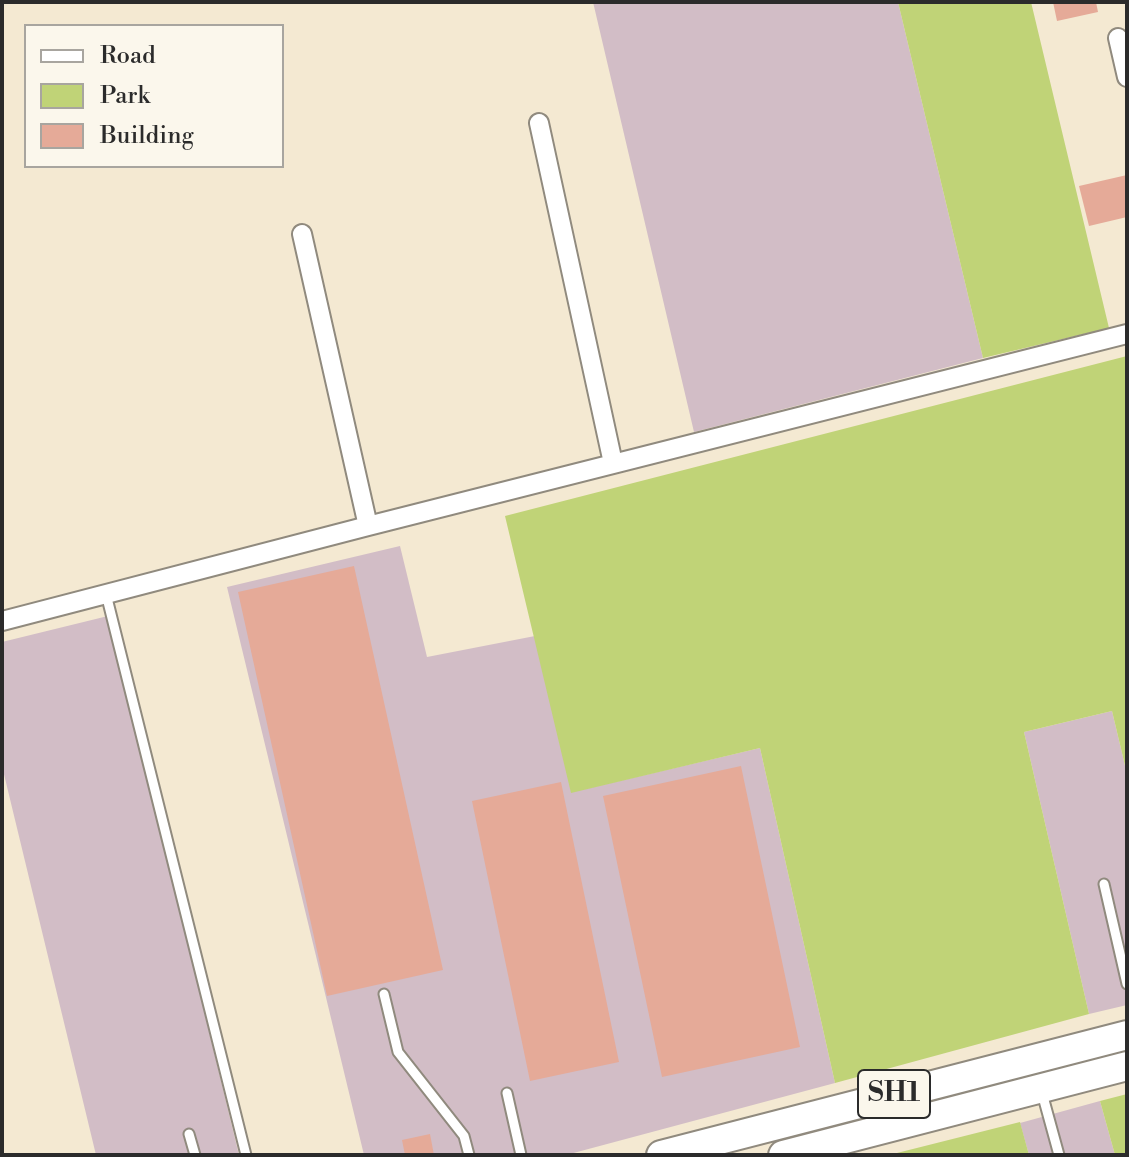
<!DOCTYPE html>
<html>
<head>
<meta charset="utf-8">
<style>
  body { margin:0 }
  #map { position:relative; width:1129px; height:1157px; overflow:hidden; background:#f4e9d2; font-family:"Libre Bodoni",serif }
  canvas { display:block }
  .frame { position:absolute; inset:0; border:4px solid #2b2b2b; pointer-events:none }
  .legend { position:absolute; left:24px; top:24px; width:260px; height:144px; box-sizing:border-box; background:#fbf7ec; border:2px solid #a8a59f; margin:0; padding:10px 14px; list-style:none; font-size:24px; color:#2b2b2b }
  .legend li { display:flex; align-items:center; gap:16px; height:40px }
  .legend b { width:40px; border:2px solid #a8a59f }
</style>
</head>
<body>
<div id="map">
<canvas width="1129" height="1157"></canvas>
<div class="frame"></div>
<ul class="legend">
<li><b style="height:10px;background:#fff"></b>Road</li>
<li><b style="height:22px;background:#c0d377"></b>Park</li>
<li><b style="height:22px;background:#e5aa98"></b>Building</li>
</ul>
</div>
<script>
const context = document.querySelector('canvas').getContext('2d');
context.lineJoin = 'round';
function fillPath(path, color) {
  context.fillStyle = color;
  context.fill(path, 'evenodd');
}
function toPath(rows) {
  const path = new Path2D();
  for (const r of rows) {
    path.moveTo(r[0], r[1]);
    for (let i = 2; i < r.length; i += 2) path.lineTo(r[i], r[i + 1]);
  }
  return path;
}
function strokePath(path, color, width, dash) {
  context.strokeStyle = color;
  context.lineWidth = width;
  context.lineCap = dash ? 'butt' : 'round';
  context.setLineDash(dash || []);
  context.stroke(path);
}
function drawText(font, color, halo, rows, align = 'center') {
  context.font = font + ' "Libre Bodoni",serif';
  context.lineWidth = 8;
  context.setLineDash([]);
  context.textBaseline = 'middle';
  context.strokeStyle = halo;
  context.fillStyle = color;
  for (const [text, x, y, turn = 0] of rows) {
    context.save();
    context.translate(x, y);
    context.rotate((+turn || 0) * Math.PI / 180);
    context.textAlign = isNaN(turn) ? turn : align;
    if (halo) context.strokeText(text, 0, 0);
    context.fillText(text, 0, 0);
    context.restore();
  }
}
fillPath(toPath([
  [593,2,898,2,983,358,694,432],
  [400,546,427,657,535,636,572,792,760,748,835,1083,566,1155,364,1155,227,587],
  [108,616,239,1155,96,1155,2,766,2,642],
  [1112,711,1127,774,1127,1005,1089,1014,1024,732],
  [1100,1101,1115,1155,1029,1155,1020,1123]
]), '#d2bdc6');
fillPath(toPath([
  [898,2,1031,2,1109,328,983,358],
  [1127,356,1127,774,1112,711,1024,732,1089,1014,835,1083,760,748,571,793,505,516],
  [1127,1094,1127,1155,1115,1155,1100,1101],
  [1020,1122,1029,1155,889,1155]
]), '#c0d377');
fillPath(toPath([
  [1053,2,1096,2,1098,12,1057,21],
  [1127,175,1127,217,1089,226,1079,186],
  [354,566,443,970,327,996,238,592],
  [741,766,800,1047,662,1077,603,796],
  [561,782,619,1062,530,1081,472,801],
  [430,1134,434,1155,405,1155,402,1140]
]), '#e5aa98');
const lane = toPath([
  [106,594,246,1155],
  [1104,884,1127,984],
  [384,994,398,1052,464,1136,469,1155],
  [507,1093,521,1155],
  [1042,1093,1059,1155],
  [189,1134,195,1155]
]);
const street = toPath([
  [1118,38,1127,77],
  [539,123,613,463],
  [302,234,368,526],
  [2,621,368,526,1127,334]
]);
const primary = toPath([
  [661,1155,1127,1035],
  [783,1155,1127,1066]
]);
strokePath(lane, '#908a7e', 13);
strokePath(street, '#908a7e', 22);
strokePath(primary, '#908a7e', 32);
strokePath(lane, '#fff', 9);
strokePath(street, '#fff', 18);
strokePath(primary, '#fff', 28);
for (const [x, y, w] of [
  [894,1094,72]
]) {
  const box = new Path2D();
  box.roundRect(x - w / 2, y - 24, w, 48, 6);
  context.fillStyle = '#fbf7ec';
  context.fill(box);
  strokePath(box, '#2b2b2b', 2);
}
drawText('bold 28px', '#2b2b2b', null, [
  ["SH1",894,1094]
]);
</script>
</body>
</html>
